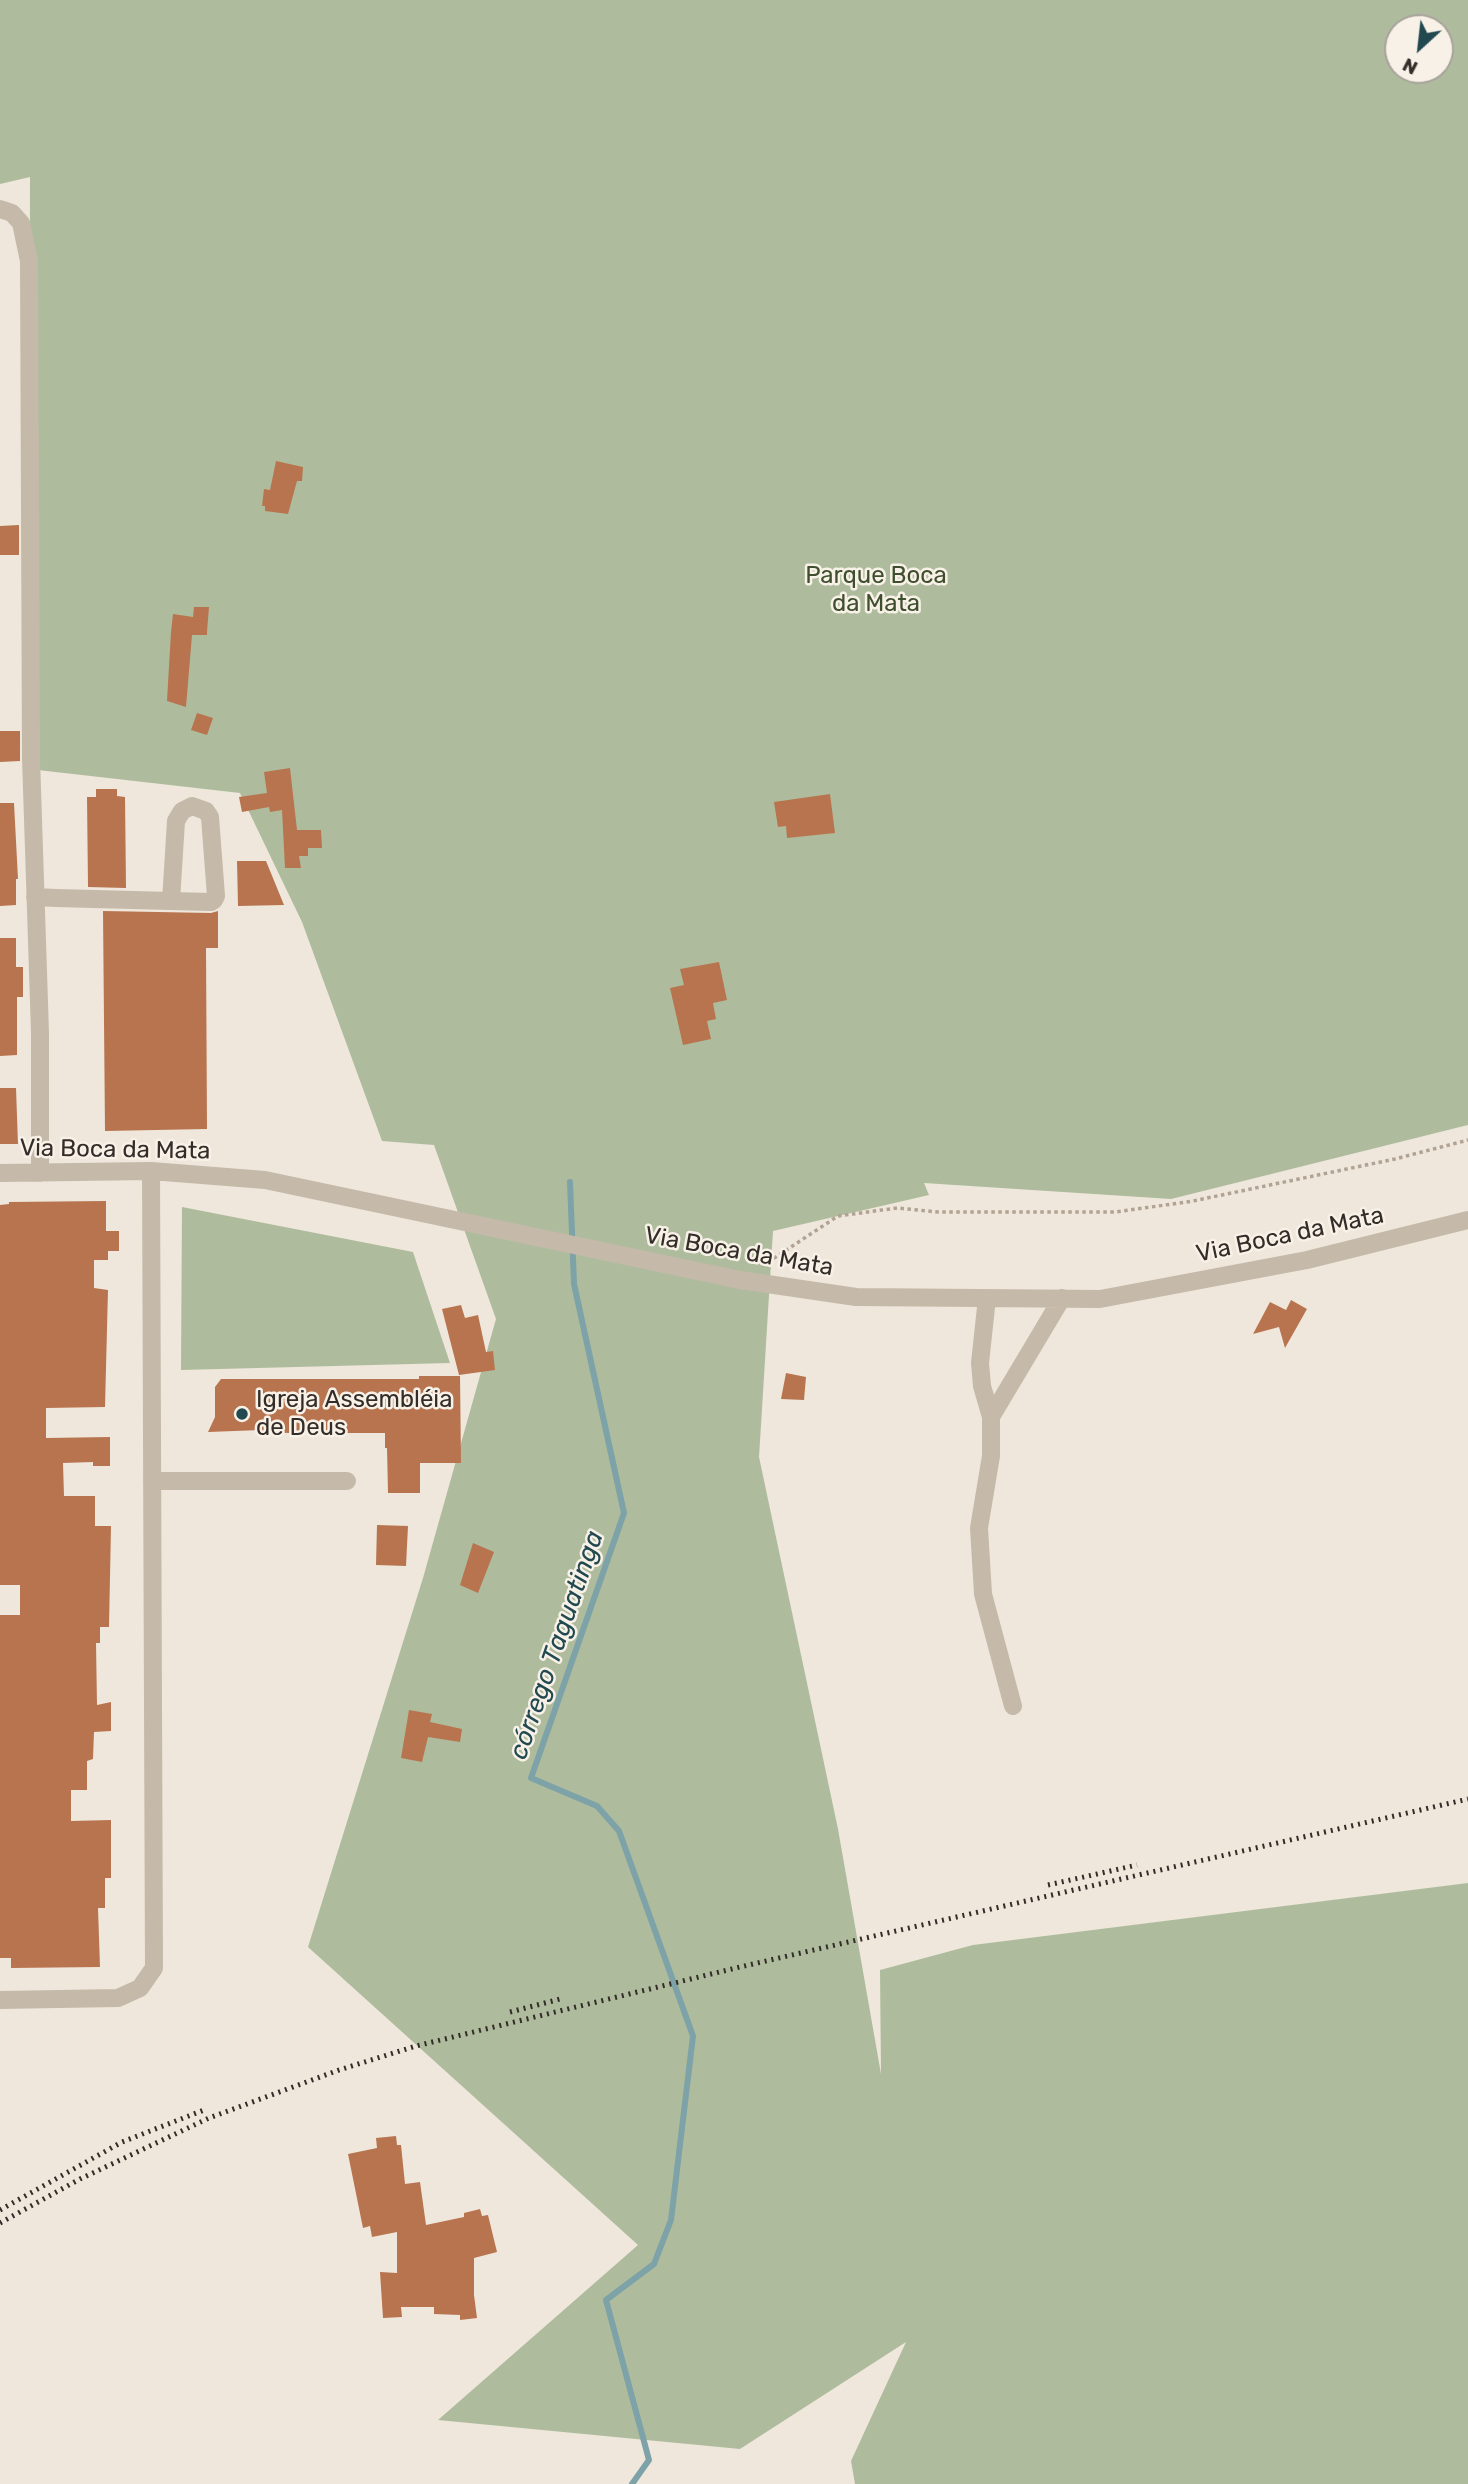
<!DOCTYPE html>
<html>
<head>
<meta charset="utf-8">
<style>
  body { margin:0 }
  #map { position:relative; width:1468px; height:2484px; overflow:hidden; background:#efe7db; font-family:Rubik,sans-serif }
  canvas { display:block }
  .north { position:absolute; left:1384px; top:14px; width:70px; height:70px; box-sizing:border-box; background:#f7f1e7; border:2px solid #a9a29b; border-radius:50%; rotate:207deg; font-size:19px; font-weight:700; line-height:28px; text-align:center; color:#332c28 }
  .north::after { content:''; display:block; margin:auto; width:24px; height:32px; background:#224850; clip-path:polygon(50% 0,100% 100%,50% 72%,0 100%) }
</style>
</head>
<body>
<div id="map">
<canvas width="1468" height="2484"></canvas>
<div class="north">N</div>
</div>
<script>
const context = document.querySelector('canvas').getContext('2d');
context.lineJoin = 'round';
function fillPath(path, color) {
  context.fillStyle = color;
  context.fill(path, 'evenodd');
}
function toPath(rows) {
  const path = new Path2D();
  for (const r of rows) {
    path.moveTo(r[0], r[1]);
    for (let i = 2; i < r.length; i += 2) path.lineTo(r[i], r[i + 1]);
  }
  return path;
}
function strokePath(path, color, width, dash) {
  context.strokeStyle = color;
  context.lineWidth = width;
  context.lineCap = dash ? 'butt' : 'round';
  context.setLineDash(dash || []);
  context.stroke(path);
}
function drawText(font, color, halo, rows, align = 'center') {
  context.font = font + ' Rubik,sans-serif';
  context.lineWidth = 5;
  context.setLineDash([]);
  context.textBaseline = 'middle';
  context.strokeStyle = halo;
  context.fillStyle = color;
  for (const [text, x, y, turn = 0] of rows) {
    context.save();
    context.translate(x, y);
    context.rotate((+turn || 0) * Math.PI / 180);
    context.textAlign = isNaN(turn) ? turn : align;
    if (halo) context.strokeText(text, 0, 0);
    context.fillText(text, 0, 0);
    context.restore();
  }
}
fillPath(toPath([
  [0,0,1468,0,1468,1125,1171,1199,924,1183,929,1195,773,1231,759,1457,838,1829,881,2074,880,1970,973,1945,1468,1883,1468,2484,855,2484,851,2461,906,2342,740,2449,438,2420,638,2245,308,1947,423,1578,496,1319,434,1145,382,1141,302,922,240,793,29,769,30,177,0,184],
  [1398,28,1440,28,1440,70,1398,70],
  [182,1207,413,1252,450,1363,181,1370]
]), '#aebc9d');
strokePath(toPath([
  [570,1182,574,1284,624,1513,531,1778,597,1806,619,1831,693,2036,671,2220,654,2264,606,2300,649,2460,632,2484]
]), '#7da2a8', 6);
fillPath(toPath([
  [276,461,303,467,302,481,297,481,288,514,265,511,265,506,262,506,264,489,270,490],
  [19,525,19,555,0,555,0,526],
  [194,607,209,607,207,632,207,635,192,635,186,707,167,701,171,632,173,614,193,617],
  [197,713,213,718,207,735,191,730],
  [0,731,20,731,20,761,0,762],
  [290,768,297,830,321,830,322,848,308,848,308,856,299,856,301,868,285,868,282,810,270,812,269,807,242,812,239,797,267,793,264,772],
  [96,789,117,789,117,796,125,797,126,888,88,887,87,797,96,797],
  [830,794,835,833,787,838,786,826,778,827,774,802],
  [0,803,14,803,18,879,16,879,16,905,0,906],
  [237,861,266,861,284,905,238,906],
  [103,911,211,913,218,911,218,948,206,948,207,1129,105,1131],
  [0,938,16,938,16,967,23,967,23,997,17,997,17,1055,0,1056],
  [719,962,727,1000,713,1003,716,1019,707,1021,711,1039,683,1045,670,988,684,985,680,969],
  [0,1088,16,1088,18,1144,0,1144],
  [106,1201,106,1231,119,1231,119,1251,108,1251,108,1260,94,1260,94,1288,108,1290,105,1407,46,1408,46,1438,110,1437,110,1466,93,1466,93,1462,63,1463,64,1496,95,1496,95,1526,111,1526,109,1627,100,1627,100,1643,96,1643,97,1705,111,1702,111,1731,94,1732,93,1759,87,1761,87,1790,71,1790,71,1821,111,1820,111,1878,105,1878,105,1908,98,1908,100,1967,11,1968,11,1958,0,1958,0,1615,20,1615,20,1585,0,1585,0,1205,9,1204,9,1202],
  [1291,1300,1307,1309,1285,1348,1279,1327,1253,1334,1270,1302,1286,1310],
  [461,1305,465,1318,478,1315,486,1352,493,1351,495,1370,459,1375,442,1309],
  [786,1373,806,1377,804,1400,781,1399],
  [419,1376,460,1376,461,1463,420,1463,420,1493,388,1493,387,1448,385,1448,385,1433,334,1433,334,1428,316,1434,261,1432,261,1430,208,1432,215,1417,215,1387,221,1379,419,1379],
  [377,1525,408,1526,406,1566,376,1565],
  [473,1543,494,1552,478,1593,460,1585],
  [409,1710,432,1714,430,1722,462,1729,460,1742,428,1737,422,1762,401,1758],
  [396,2136,397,2145,401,2145,405,2184,420,2182,426,2225,464,2217,464,2213,480,2209,482,2216,488,2215,497,2252,474,2258,474,2295,477,2318,460,2320,460,2315,434,2314,434,2307,401,2307,402,2317,383,2318,380,2272,397,2273,397,2232,372,2237,370,2226,363,2228,348,2154,377,2148,376,2138]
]), '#b8744f');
strokePath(toPath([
  [762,1266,838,1216,897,1208,938,1212,1116,1212,1193,1201,1395,1159,1468,1140]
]), '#b1a393', 3.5, [3.5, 3.5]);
strokePath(toPath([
  [0,209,12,213,21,223,29,261,31,758,40,1033,40,1173],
  [35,897,56,898,171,901,211,902,214,900,216,896,210,817,206,811,192,806,182,811,176,821,171,901],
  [0,1173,151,1171,265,1180,740,1280,856,1297,1100,1299,1307,1260,1468,1220],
  [987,1298,980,1363,982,1386,991,1417,991,1456,979,1528,983,1594,1013,1706],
  [991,1417,1062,1298],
  [152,1481,347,1481],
  [0,2000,118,1998,140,1988,154,1968,151,1171]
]), '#c5b9a9', 18);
strokePath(toPath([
  [1048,1885,1137,1865],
  [510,2012,564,1998],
  [0,2210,122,2142,204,2110],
  [0,2223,80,2179,209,2118,339,2070,416,2046,740,1967,1468,1799]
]), '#332c28', 5, [2, 5]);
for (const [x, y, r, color] of [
  [242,1414,7,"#224850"]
]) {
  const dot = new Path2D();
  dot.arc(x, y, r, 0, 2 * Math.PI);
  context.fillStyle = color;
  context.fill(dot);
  strokePath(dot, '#f7f1e7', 2.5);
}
drawText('24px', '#3f4f2e', '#f7f1e7', [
  ["Parque Boca",876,576],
  ["da Mata",876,604]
]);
drawText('24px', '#332c28', '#f7f1e7', [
  ["Via Boca da Mata",115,1150,1],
  ["Via Boca da Mata",1290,1235,-12],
  ["Via Boca da Mata",739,1252,10]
]);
drawText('24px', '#332c28', '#f7f1e7', [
  ["Igreja Assembléia",256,1400],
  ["de Deus",256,1428]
], 'left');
drawText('italic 26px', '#224850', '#f7f1e7', [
  ["córrego Taguatinga",557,1645,-71]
]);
</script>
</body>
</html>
